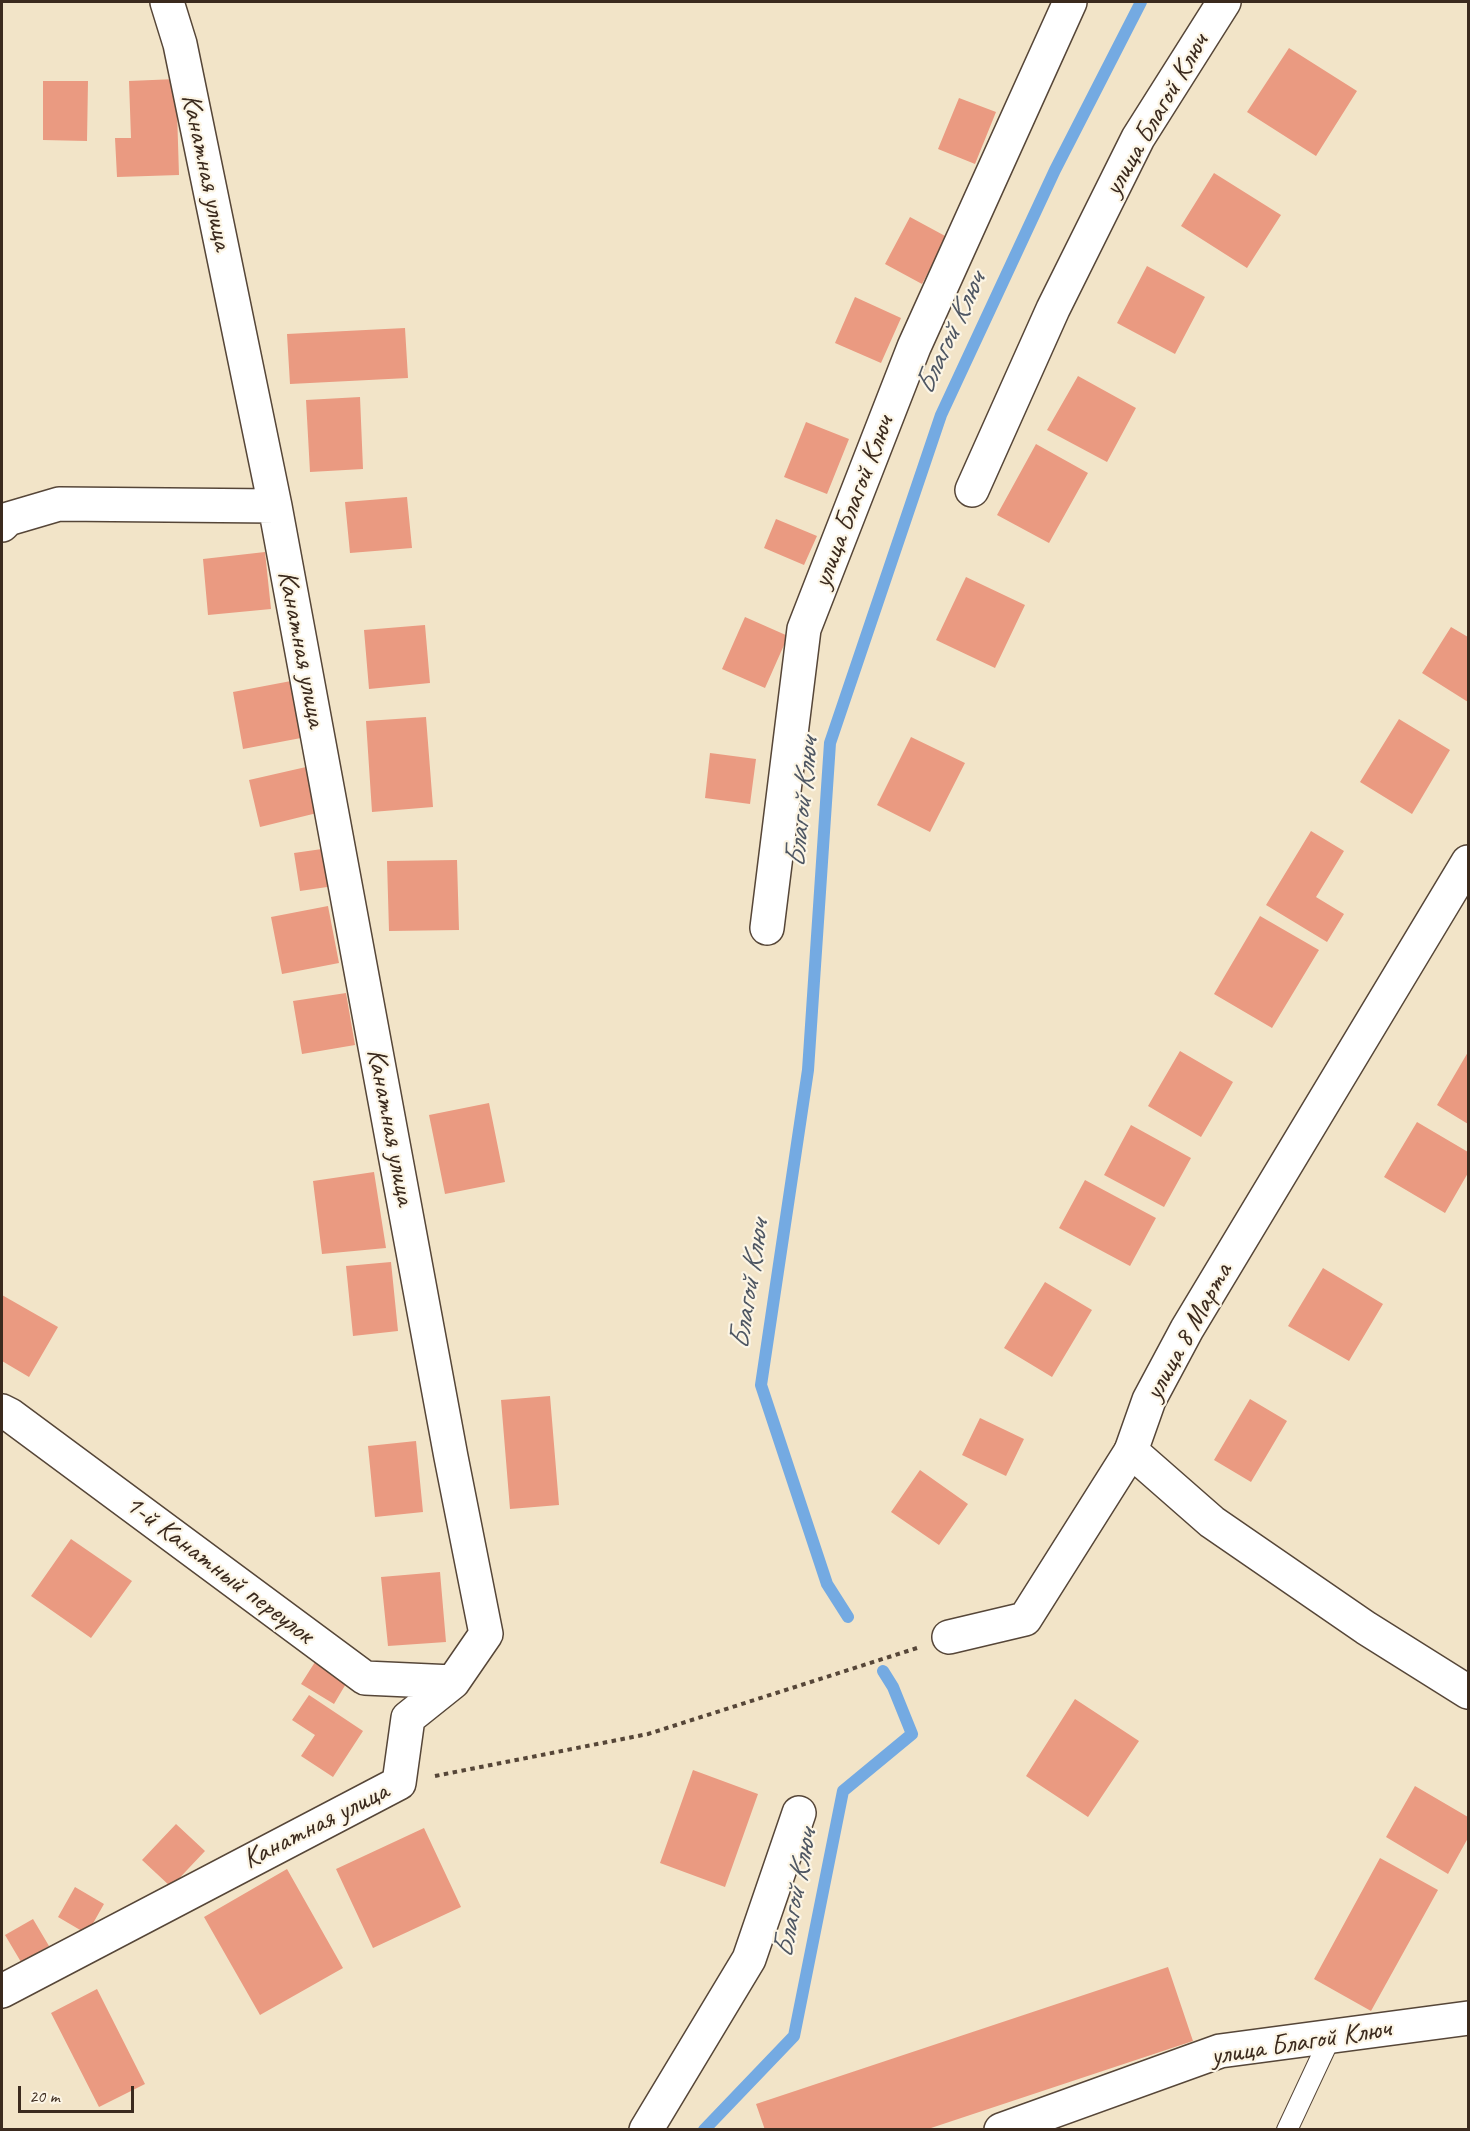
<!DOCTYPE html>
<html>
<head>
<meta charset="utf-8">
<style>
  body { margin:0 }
  #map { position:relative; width:1470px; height:2131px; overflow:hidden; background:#f2e4c8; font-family:Caveat,sans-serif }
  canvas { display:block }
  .frame { position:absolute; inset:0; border:3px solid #3b2a1e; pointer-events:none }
  .scale { position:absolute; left:18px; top:2086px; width:116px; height:27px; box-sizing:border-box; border:3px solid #3b2a1e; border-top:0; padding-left:8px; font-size:18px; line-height:21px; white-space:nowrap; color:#3b2a1e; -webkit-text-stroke:4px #fcf5e5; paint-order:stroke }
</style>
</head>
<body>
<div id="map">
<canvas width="1470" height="2131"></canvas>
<div class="frame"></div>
<div class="scale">20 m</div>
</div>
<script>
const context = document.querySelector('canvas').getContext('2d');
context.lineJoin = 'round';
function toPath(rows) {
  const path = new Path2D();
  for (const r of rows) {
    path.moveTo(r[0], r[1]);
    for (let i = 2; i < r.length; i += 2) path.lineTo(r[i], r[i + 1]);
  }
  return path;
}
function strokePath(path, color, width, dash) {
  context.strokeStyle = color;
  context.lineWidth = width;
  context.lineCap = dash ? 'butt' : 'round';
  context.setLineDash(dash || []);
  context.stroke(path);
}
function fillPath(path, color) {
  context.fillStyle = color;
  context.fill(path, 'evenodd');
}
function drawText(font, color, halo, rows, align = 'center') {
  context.font = font + ' Caveat,sans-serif';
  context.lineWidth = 4.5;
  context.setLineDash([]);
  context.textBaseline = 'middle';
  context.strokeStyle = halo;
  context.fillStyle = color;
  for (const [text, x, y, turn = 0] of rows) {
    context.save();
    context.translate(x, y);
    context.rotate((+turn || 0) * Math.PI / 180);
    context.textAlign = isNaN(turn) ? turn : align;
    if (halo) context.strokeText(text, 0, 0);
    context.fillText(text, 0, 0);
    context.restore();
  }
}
strokePath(toPath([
  [848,1617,827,1584,761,1385,808,1070,830,743,941,415,1055,170,1141,2],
  [704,2130,794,2036,843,1791,912,1734,893,1687,883,1671]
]), '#74aae2', 12);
fillPath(toPath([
  [1289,48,1357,91,1316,156,1247,112],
  [176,79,179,175,117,177,115,138,131,138,129,81],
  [43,81,88,81,87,141,43,140],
  [959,98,996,112,975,164,938,149],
  [1214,173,1281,215,1247,268,1181,226],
  [910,217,947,237,922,284,885,264],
  [1147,266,1205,297,1175,354,1117,323],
  [855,297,901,318,881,363,835,343],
  [405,328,408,378,290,384,287,334],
  [1078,376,1136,408,1107,462,1047,430],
  [360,397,363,469,310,472,306,400],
  [806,422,849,439,827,494,784,477],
  [1036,444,1088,473,1049,543,997,515],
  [407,497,412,548,350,553,345,502],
  [776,519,817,536,804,565,764,548],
  [265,552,271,609,208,615,203,559],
  [966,577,1025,605,995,668,936,640],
  [745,617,788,636,765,688,722,669],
  [425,625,430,683,369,689,364,630],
  [1451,627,1468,637,1468,702,1422,673],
  [291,681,301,738,243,749,233,692],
  [426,717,433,807,372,812,366,721],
  [1399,719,1450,750,1412,814,1360,782],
  [911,737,965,763,930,832,877,805],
  [710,753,756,759,750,804,705,798],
  [306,767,317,813,260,827,249,780],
  [1311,831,1344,851,1316,897,1344,914,1327,942,1266,905],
  [329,848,334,886,300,891,294,853],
  [457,860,459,930,389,931,387,861],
  [328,906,339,963,282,974,271,917],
  [1260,916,1319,950,1272,1028,1214,994],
  [346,993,355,1045,302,1054,293,1001],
  [1180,1051,1233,1082,1201,1137,1148,1106],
  [1468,1052,1468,1124,1437,1105],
  [489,1103,505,1182,445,1194,429,1115],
  [1417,1122,1468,1152,1468,1173,1445,1213,1384,1177],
  [1131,1125,1191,1158,1164,1207,1104,1175],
  [374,1172,386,1248,322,1254,313,1181],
  [1085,1180,1156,1218,1130,1266,1059,1228],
  [391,1262,398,1331,353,1336,346,1266],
  [1323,1268,1383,1304,1349,1361,1288,1326],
  [1045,1282,1092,1310,1052,1377,1004,1348],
  [2,1295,58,1327,29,1377,2,1361],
  [550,1396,559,1505,510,1509,501,1400],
  [1250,1399,1287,1421,1251,1482,1214,1460],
  [980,1418,1024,1439,1006,1476,962,1455],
  [416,1441,423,1512,375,1517,368,1446],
  [920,1470,968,1504,939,1545,891,1512],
  [71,1539,132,1581,91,1638,31,1596],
  [440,1572,446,1642,388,1646,381,1577],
  [315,1662,347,1682,334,1704,301,1684],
  [309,1695,363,1731,333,1777,301,1756,315,1735,292,1720],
  [1075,1699,1139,1741,1088,1817,1026,1776],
  [693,1770,758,1794,725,1887,660,1863],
  [1415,1786,1468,1817,1468,1838,1448,1874,1386,1837],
  [176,1824,205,1851,171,1887,142,1860],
  [424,1828,461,1907,373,1948,336,1869],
  [1380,1858,1438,1890,1371,2011,1314,1979],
  [287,1869,343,1968,260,2015,204,1917],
  [75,1887,104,1904,87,1934,58,1917],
  [33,1919,49,1946,21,1962,5,1935],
  [1168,1967,1193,2041,925,2130,765,2130,756,2104],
  [97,1989,145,2084,99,2107,51,2013]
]), '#ea9a81');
const service = toPath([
  [1287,2130,1331,2036]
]);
const minor = toPath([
  [972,490,1053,309,1138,138,1224,2],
  [2,525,8,519,59,504,275,506],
  [767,928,804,629,914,347,1070,2],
  [2,1411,10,1415,365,1678,453,1682],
  [949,1637,1025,1619,1131,1451],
  [2,1991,399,1783,408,1718,453,1682,486,1634,451,1457,275,506,180,44,167,2],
  [646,2130,749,1959,799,1813],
  [1001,2130,1220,2051,1468,2018]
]);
const tertiary = toPath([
  [1468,862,1187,1329,1149,1400,1131,1451,1212,1522,1366,1628,1468,1692]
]);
strokePath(service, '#564638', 22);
strokePath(minor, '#564638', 36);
strokePath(tertiary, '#564638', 36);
strokePath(toPath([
  [435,1776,648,1734,917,1648]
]), '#564638', 4, [4.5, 4.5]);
strokePath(service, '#fff', 20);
strokePath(minor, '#fff', 33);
strokePath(tertiary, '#fff', 33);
drawText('28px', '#3b2a1e', '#fcf5e5', [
  ["улица Благой Ключ",1157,115,-60],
  ["Канатная улица",206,172,78],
  ["улица Благой Ключ",854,502,-69],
  ["Канатная улица",301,649,79],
  ["Канатная улица",390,1127,79],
  ["улица 8 Марта",1189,1332,-61],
  ["1-й Канатный переулок",219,1570,37],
  ["Канатная улица",316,1826,-27],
  ["улица Благой Ключ",1301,2043,-9]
]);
drawText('italic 30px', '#4f5763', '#fcf5e5', [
  ["Благой Ключ",951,334,-65],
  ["Благой Ключ",803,803,-84],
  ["Благой Ключ",750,1285,-81],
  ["Благой Ключ",796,1894,-79]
]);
</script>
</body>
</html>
